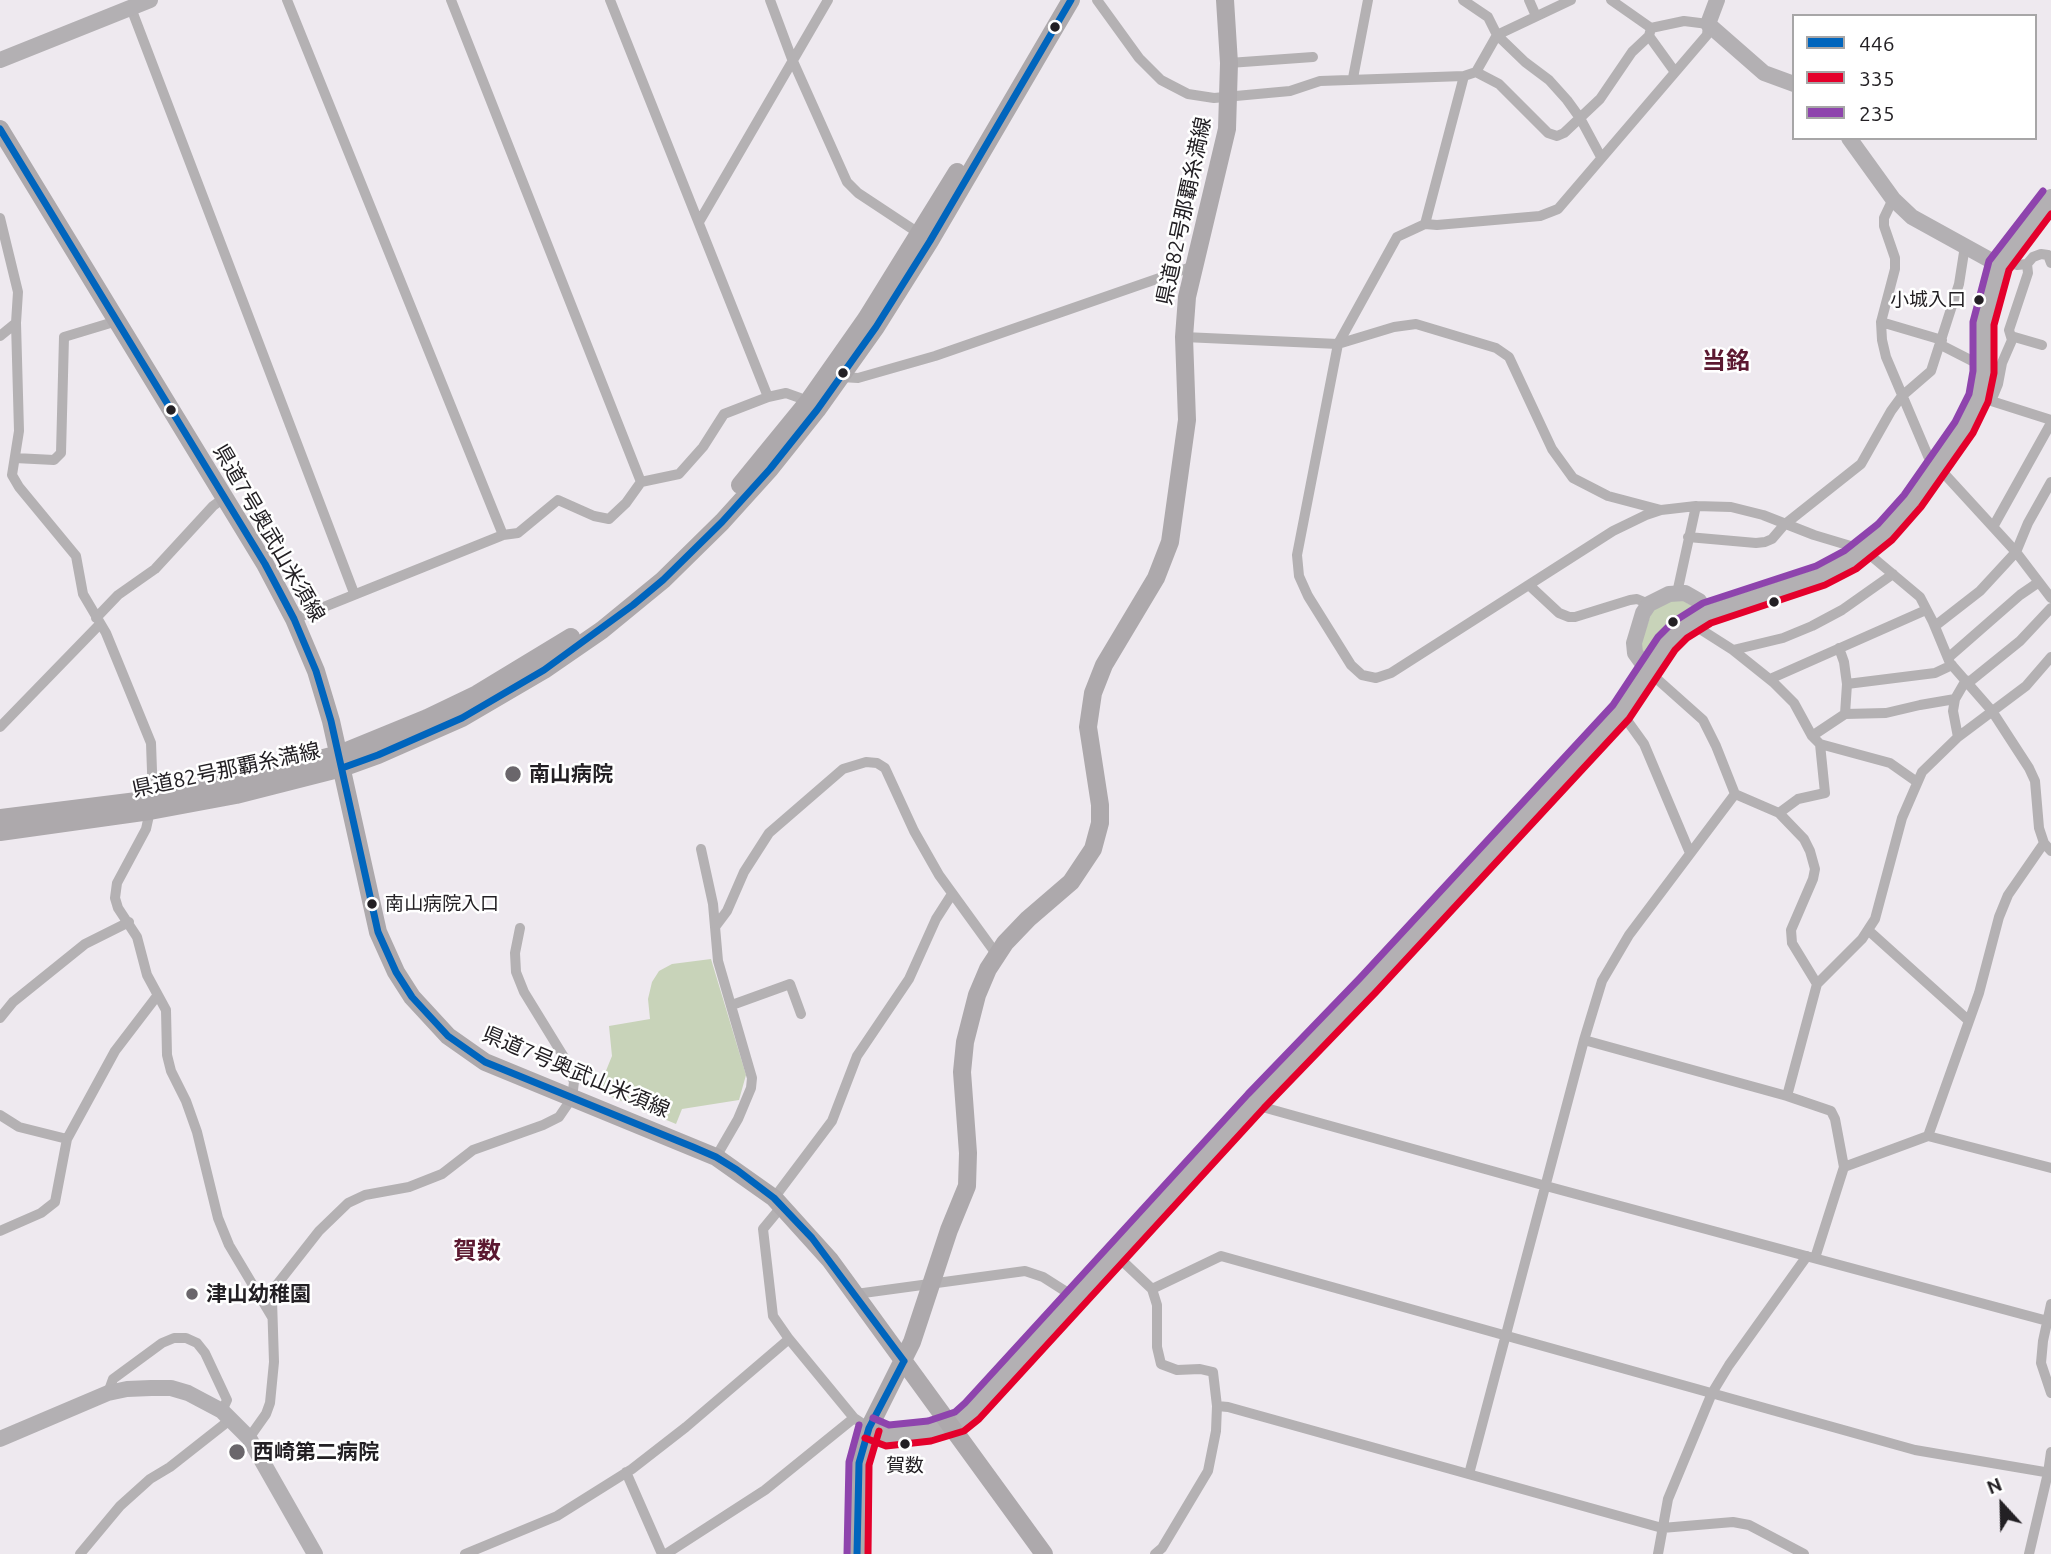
<!DOCTYPE html>
<html>
<head>
<meta charset="utf-8">
<style>
  body { margin:0 }
  #map { position:relative; width:2051px; height:1554px; overflow:hidden; background:#eee9ef; font-family:Ubuntu,sans-serif }
  canvas { display:block }
  .legend { position:absolute; left:1792px; top:14px; width:245px; height:126px; box-sizing:border-box; background:#fff; border:2px solid #a7a6a7; margin:0; padding:9px 12px; list-style:none; font-size:21px; color:#232024 }
  .legend li { display:flex; align-items:center; gap:14px; height:35px }
  .legend b { width:35px; border:2px solid #a7a6a7 }
  .north { position:absolute; left:1967px; top:1470px; width:70px; height:70px; -webkit-text-stroke:5px #fff; paint-order:stroke; rotate:338deg; font-size:19px; font-weight:700; line-height:28px; text-align:center; color:#232024 }
  .north::after { content:''; display:block; margin:auto; width:24px; height:32px; background:#232024; clip-path:polygon(50% 0,100% 100%,50% 72%,0 100%) }
</style>
</head>
<body>
<div id="map">
<canvas width="2051" height="1554"></canvas>
<ul class="legend">
<li><b style="height:9px;background:#0065bd"></b>446</li>
<li><b style="height:9px;background:#e4002b"></b>335</li>
<li><b style="height:9px;background:#8e44ad"></b>235</li>
</ul>
<div class="north">N</div>
</div>
<script>
const context = document.querySelector('canvas').getContext('2d');
context.lineJoin = 'round';
function fillPath(path, color) {
  context.fillStyle = color;
  context.fill(path, 'evenodd');
}
function toPath(rows) {
  const path = new Path2D();
  for (const r of rows) {
    path.moveTo(r[0], r[1]);
    for (let i = 2; i < r.length; i += 2) path.lineTo(r[i], r[i + 1]);
  }
  return path;
}
function strokePath(path, color, width, dash) {
  context.strokeStyle = color;
  context.lineWidth = width;
  context.lineCap = dash ? 'butt' : 'round';
  context.setLineDash(dash || []);
  context.stroke(path);
}
function drawText(font, color, halo, rows, align = 'center') {
  context.font = font + ' Ubuntu,"Noto Sans JP",sans-serif';
  context.lineWidth = 5;
  context.setLineDash([]);
  context.textBaseline = 'middle';
  context.strokeStyle = halo;
  context.fillStyle = color;
  for (const [text, x, y, turn = 0] of rows) {
    context.save();
    context.translate(x, y);
    context.rotate((+turn || 0) * Math.PI / 180);
    context.textAlign = isNaN(turn) ? turn : align;
    if (halo) context.strokeText(text, 0, 0);
    context.fillText(text, 0, 0);
    context.restore();
  }
}
fillPath(toPath([
  [1681,599,1696,609,1673,618,1655,636,1646,656,1639,649,1652,611,1662,603],
  [711,959,746,1075,739,1100,682,1109,676,1124,605,1094,601,1083,612,1056,609,1026,650,1019,648,999,652,982,659,971,672,964]
]), '#c8d3b9');
strokePath(toPath([
  [287,0,503,535],
  [451,0,641,482],
  [610,0,768,397],
  [770,0,792,59,847,182,858,193,920,234],
  [1097,0,1139,58,1161,80,1188,94,1214,98,1290,91,1320,81,1464,76,1476,72,1497,35,1571,0],
  [1463,0,1488,17,1497,35,1525,62,1549,80,1567,100,1580,118,1601,157],
  [1529,0,1536,16],
  [1611,0,1651,28,1684,21,1708,24,1707,35,1558,209,1540,216,1437,225,1425,224,1397,237,1338,344,1297,555,1299,576,1308,596,1351,665,1362,675,1376,678,1391,673,1613,531,1646,515,1661,510,1696,506,1731,507,1763,515,1814,535,1864,550,1920,597,1933,622,1950,663,1992,711,2029,768,2035,781,2039,828,2044,843,2051,851],
  [131,8,354,593],
  [1649,36,1675,72],
  [1229,63,1313,57],
  [1476,72,1499,84,1548,133,1557,136,1564,133,1600,99,1632,52,1649,36,1651,28],
  [1353,78,1368,0],
  [1893,199,1884,218,1884,226,1895,258,1895,269,1881,322,1882,340,1886,357,1928,456,2016,552,1980,591,1935,626],
  [0,218,18,292,16,323,19,431,12,475,19,487,76,556,83,594,106,633,151,743,153,799],
  [699,222,828,0],
  [1425,224,1464,76],
  [2002,261,2017,265,2027,264,2033,257,2041,254,2048,255,2051,263],
  [1881,322,1942,340],
  [0,336,16,323],
  [2011,336,2042,345],
  [1184,337,1338,344,1394,327,1416,324,1496,348,1509,357,1552,449,1573,478,1608,496,1661,510],
  [1941,345,1984,367],
  [841,377,858,378,935,356,1194,266],
  [1985,399,2051,420],
  [1991,401,1998,384,2002,363,2012,340,2009,330,2028,273,2027,264],
  [15,458,54,460,61,453,64,337,117,321],
  [2051,482,2028,523,2016,552,2051,598],
  [1993,527,2051,423],
  [1688,537,1756,543,1765,542,1772,539,1784,525,1861,464,1891,411,1902,396,1931,371,1959,284,1965,246],
  [1530,586,1559,613,1569,617,1575,617,1630,600,1637,599,1649,604],
  [1677,593,1696,506],
  [96,618,118,595,155,569,213,506,224,498],
  [294,619,503,535,518,533,558,500,594,516,609,519,626,503,641,482,679,474,703,447,724,414,768,397,786,393,800,398,810,405],
  [1692,621,1700,629,1733,650,1773,682,1794,703,1812,736,1820,744,1890,763,1917,782],
  [1839,648,1844,662,1847,684,1845,714],
  [1733,650,1783,638,1812,626,1842,610,1893,574],
  [1948,658,2020,595,2039,582],
  [1648,671,1703,720,1716,746,1735,794,1779,813,1804,839,1810,851,1815,869,1813,879,1791,930,1792,943,1817,984],
  [1770,679,1926,610],
  [1968,683,2020,641,2051,608],
  [1847,684,1935,673,1952,665],
  [1621,712,1644,744,1690,853],
  [0,727,100,624],
  [1812,736,1845,714,1886,713,1920,705,1955,699],
  [1958,737,1953,711,1955,699,1966,680],
  [150,811,146,829,117,883,115,898,118,908,137,937,147,975,166,1010,167,1055,171,1071,186,1101,197,1132,218,1218,229,1245,272,1317],
  [1779,813,1798,799,1825,793,1820,744],
  [701,849,713,904,718,961,752,1078,751,1088,738,1119,716,1157],
  [715,927,727,911,744,872,769,833,843,769,866,762,877,763,885,768,914,831,939,875,997,955],
  [1868,930,1968,1020],
  [732,1005,790,984,801,1014],
  [0,1018,13,1002,85,944,129,922],
  [1584,1040,1787,1096,1831,1111,1835,1119,1844,1167,1815,1258],
  [1787,1096,1817,984,1862,939,1875,919,1902,818,1922,772,1958,737,2026,686,2051,657],
  [1256,1101,1266,1108,1546,1186,2051,1322],
  [0,1115,19,1127,67,1139],
  [1928,1136,1979,993,1999,917,2008,895,2044,843],
  [1844,1167,1928,1136,2051,1168],
  [774,1198,832,1121,857,1056,909,979,936,919,952,894],
  [782,1206,763,1229,773,1316,789,1339,854,1418,869,1428],
  [0,1231,41,1213,55,1202,67,1139,115,1051,157,996],
  [1115,1254,1152,1289,1157,1305,1157,1347,1161,1364,1177,1370,1200,1369,1213,1372,1217,1406,1216,1431,1208,1471,1162,1548,1155,1554],
  [1152,1289,1221,1256,1915,1450,2051,1473],
  [856,1294,1025,1271,1043,1277,1076,1298],
  [2051,1304,2043,1341,2041,1363,2051,1393],
  [108,1393,113,1379,162,1343,174,1338,186,1338,197,1343,205,1353,227,1400,222,1411],
  [1217,1406,1228,1407,1662,1528,1733,1522,1749,1525,1804,1554],
  [249,1438,266,1414,270,1403,274,1362,272,1300,275,1287,319,1231,348,1203,365,1195,409,1187,442,1174,473,1150,543,1125,559,1117,572,1098,574,1082,567,1062,524,992,516,972,515,953,520,928],
  [626,1472,662,1554],
  [1469,1474,1584,1040,1602,981,1629,935,1735,794],
  [80,1554,120,1506,150,1479,170,1467,231,1419],
  [465,1554,557,1516,632,1469,686,1427,789,1339],
  [666,1554,765,1490,854,1418],
  [1658,1554,1668,1499,1712,1393,1729,1365,1807,1256],
  [2029,1554,2048,1473,2051,1452]
]), '#b4b1b3', 10);
strokePath(toPath([
  [1717,0,1708,24,1764,73,1794,84],
  [0,60,150,0],
  [1849,138,1893,199,1912,217,1999,265],
  [1648,671,1635,653,1634,643,1643,613,1649,604,1669,594,1685,593,1699,601,1707,613],
  [869,1428,887,1436,930,1431,960,1421,972,1411,1256,1101,1368,985,1621,712,1667,643,1680,630,1707,613,1820,576,1850,560,1885,532,1912,501,1964,427,1979,397,1984,372,1983,324,1999,265,2051,197],
  [0,1439,108,1393,127,1389,151,1388,171,1388,188,1393,222,1411,249,1438,315,1554]
]), '#b3b0b3', 16);
strokePath(toPath([
  [0,129,265,564,294,619,316,671,331,721,378,932,396,972,412,997,448,1036,485,1062,716,1157,774,1198,830,1260,1044,1554],
  [740,485,807,403,866,319,957,172],
  [0,818,153,799,227,783,339,754,427,718,477,694,571,637],
  [0,832,150,811,236,795,342,768,378,755,462,718,544,670,602,630,663,580,722,522,770,469,817,410,876,327,930,241,1071,0],
  [857,1554,859,1463,869,1428,912,1342,949,1230,967,1186,968,1153,962,1072,965,1042,977,995,988,969,1005,943,1028,919,1071,882,1093,849,1100,823,1100,805,1088,727,1093,693,1104,665,1156,578,1170,542,1187,420,1184,337,1187,297,1227,129,1229,63,1225,0]
]), '#ada9ac', 18);
strokePath(toPath([
  [0,129,265,564,294,619,316,671,331,721,378,932,396,972,412,997,448,1036,485,1062,693,1147,716,1157,737,1170,774,1198,812,1238,904,1361],
  [342,768,378,755,462,718,544,670,633,605,663,580,722,522,770,469,817,410,876,327,930,241,1071,0],
  [857,1554,859,1463,869,1428,904,1361]
]), '#0065bd', 7);
strokePath(toPath([
  [865,1438,886,1446,931,1441,964,1431,979,1419,1264,1108,1376,992,1629,719,1675,650,1687,638,1711,623,1825,585,1856,569,1892,540,1921,507,1973,433,1988,402,1994,373,1994,325,2009,270,2051,214],
  [868,1554,869,1465,879,1431]
]), '#e4002b', 7);
strokePath(toPath([
  [873,1418,889,1425,928,1421,955,1412,965,1403,1248,1094,1360,978,1613,705,1658,637,1673,622,1703,603,1816,566,1844,551,1878,524,1904,495,1955,422,1969,394,1973,371,1973,322,1989,261,2043,191],
  [847,1554,849,1462,859,1425]
]), '#8e44ad', 7);
for (const [x, y, r, color] of [
  [1055,27,6,"#232024"],
  [1979,300,6,"#232024"],
  [843,373,6,"#232024"],
  [171,410,6,"#232024"],
  [1774,602,6,"#232024"],
  [1673,622,6,"#232024"],
  [513,774,9,"#6a666b"],
  [372,904,6,"#232024"],
  [192,1294,7,"#6a666b"],
  [905,1444,6,"#232024"],
  [237,1452,9,"#6a666b"]
]) {
  const dot = new Path2D();
  dot.arc(x, y, r, 0, 2 * Math.PI);
  context.fillStyle = color;
  context.fill(dot);
  strokePath(dot, '#fff', 2.5);
}
drawText('19px', '#232024', '#fff', [
  ["小城入口",1966,300],
  ["南山病院入口",385,904,"left"],
  ["賀数",905,1466,"center"]
], 'right');
drawText('21px', '#232024', '#fff', [
  ["県道82号那覇糸満線",1184,211,-78],
  ["県道7号奥武山米須線",269,533,60],
  ["県道82号那覇糸満線",226,770,-12],
  ["県道7号奥武山米須線",576,1072,23]
]);
drawText('bold 21px', '#232024', '#fff', [
  ["南山病院",529,774],
  ["津山幼稚園",206,1294],
  ["西崎第二病院",253,1452]
], 'left');
drawText('bold 24px', '#5c1931', '#fff', [
  ["当銘",1726,361],
  ["賀数",477,1251]
]);
</script>
</body>
</html>
